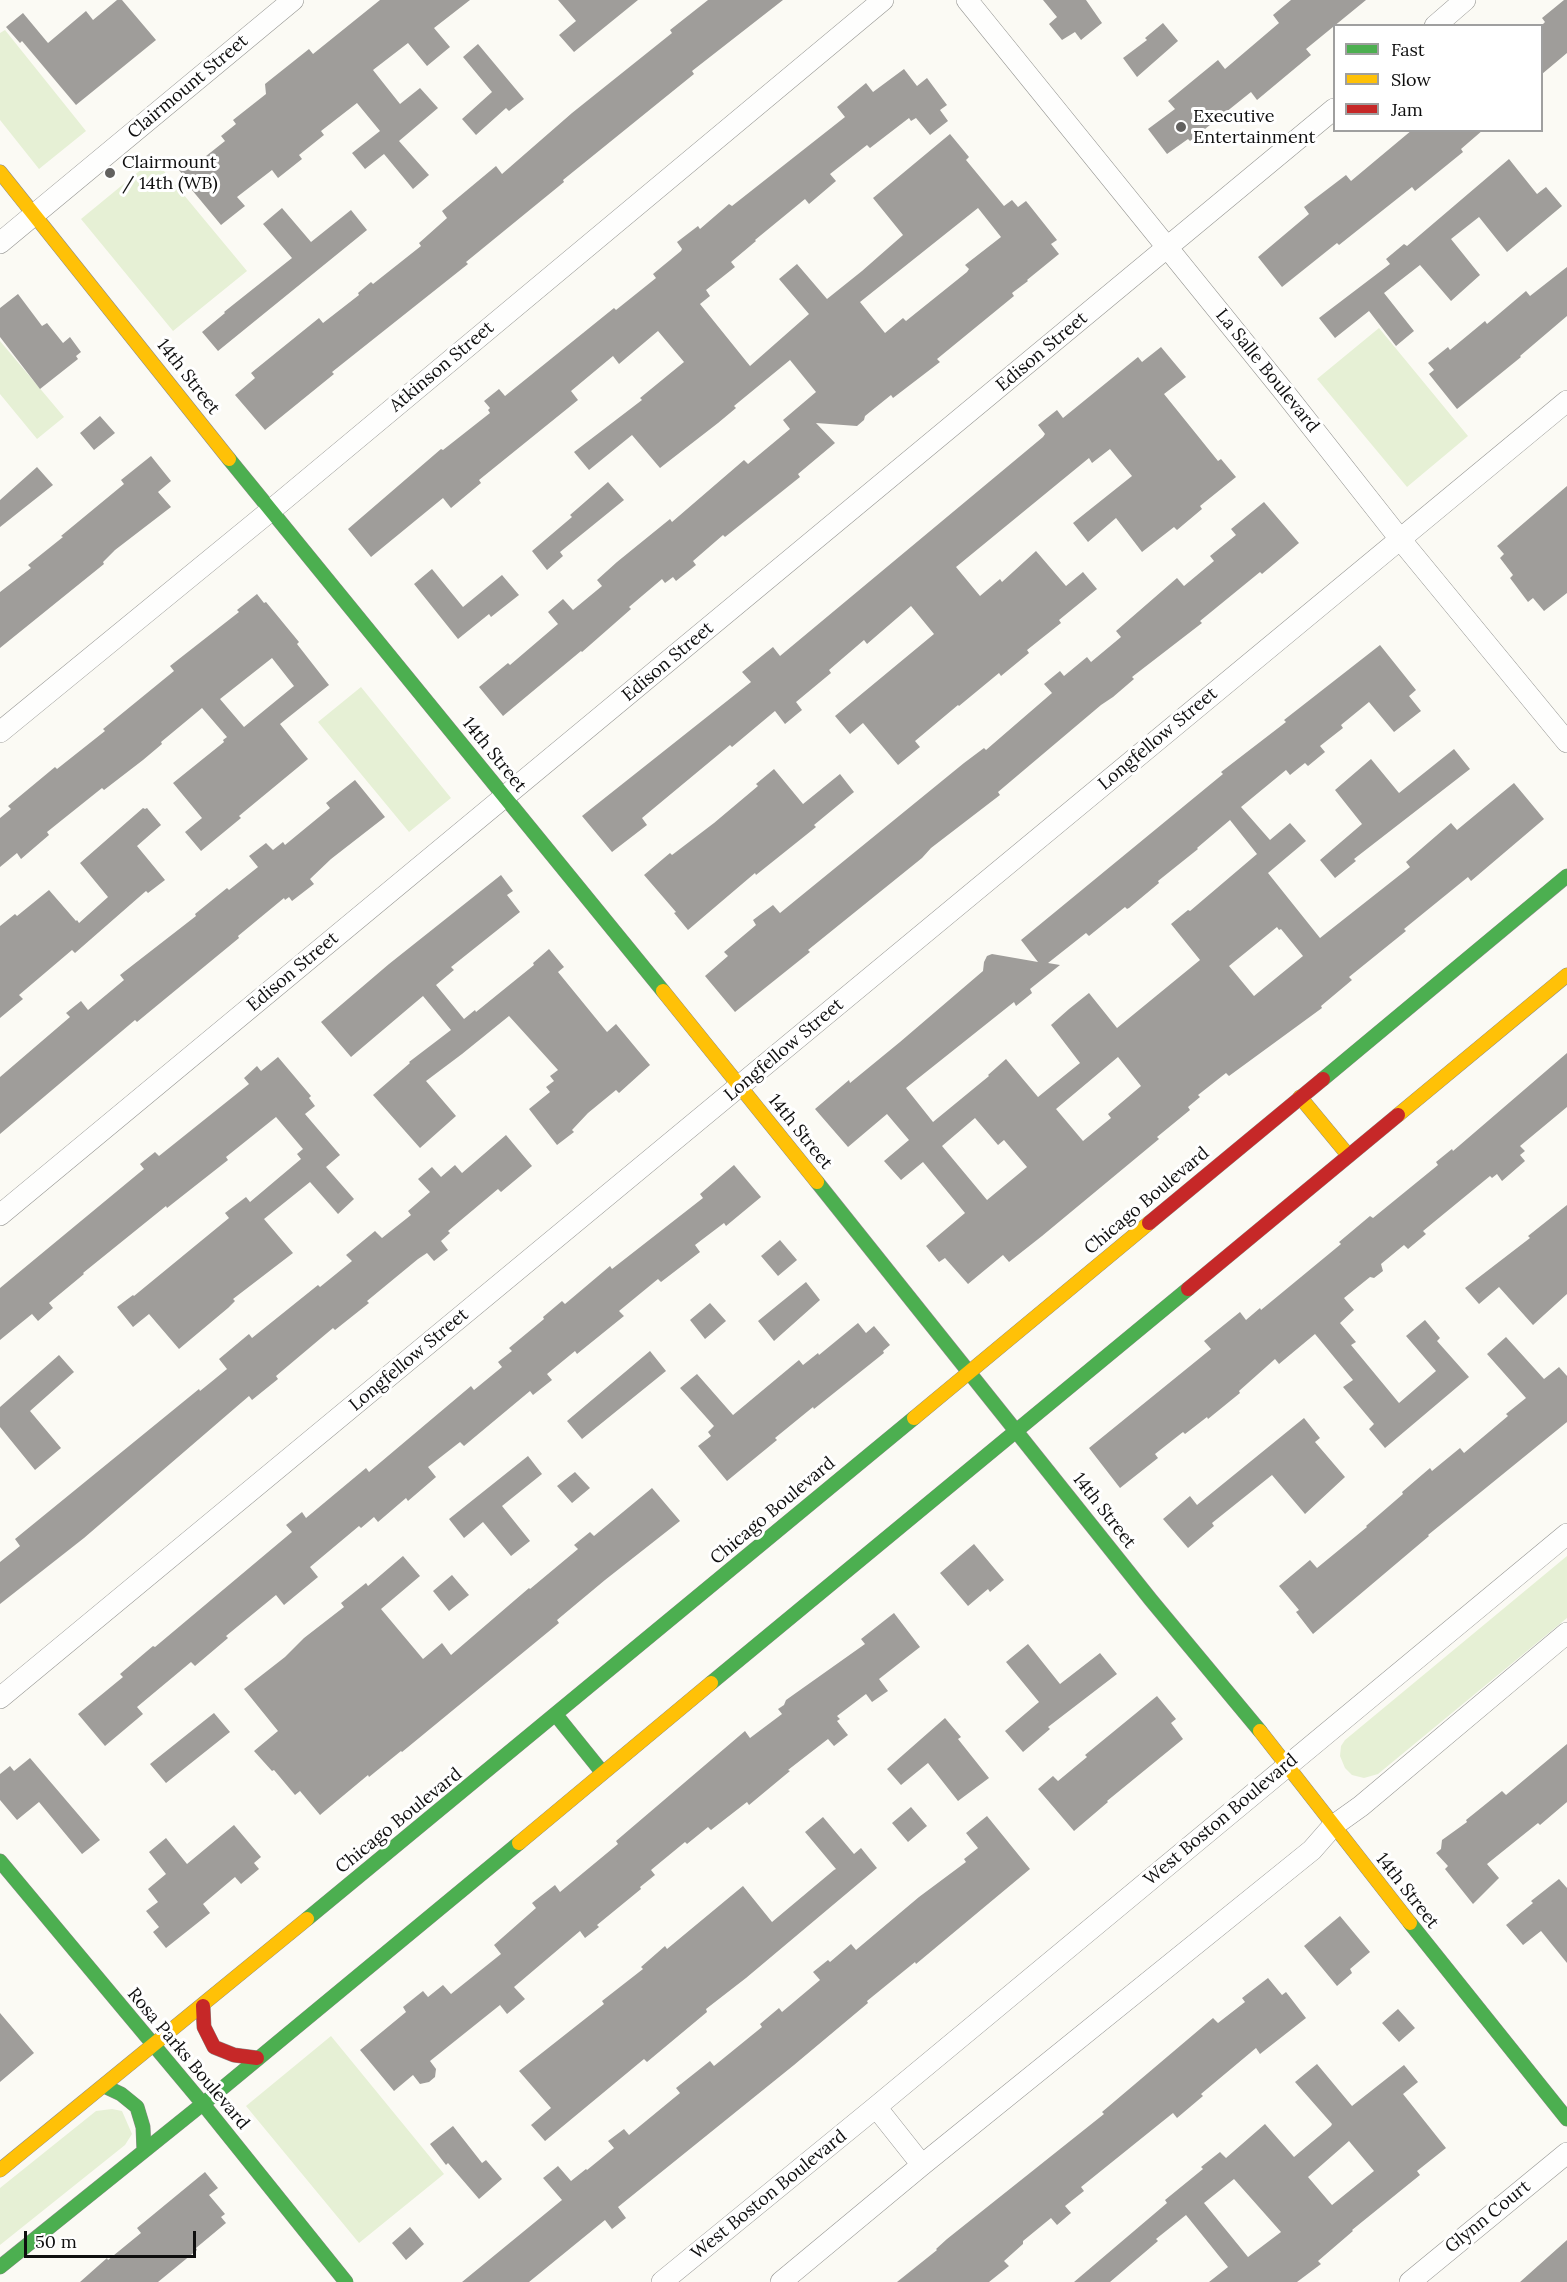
<!DOCTYPE html>
<html>
<head>
<meta charset="utf-8">
<style>
  body { margin:0 }
  #map { position:relative; width:1567px; height:2282px; overflow:hidden; background:#fbfaf4; font-family:Lora,serif }
  canvas { display:block }
  .legend { position:absolute; left:1333px; top:24px; width:210px; height:108px; box-sizing:border-box; background:#fff; border:2px solid #9f9f9f; margin:0; padding:8px 10px; list-style:none; font-size:18px; color:#0f0f0f }
  .legend li { display:flex; align-items:center; gap:12px; height:30px }
  .legend b { width:30px; border:2px solid #9f9f9f }
  .scale { position:absolute; left:24px; top:2231px; width:172px; height:27px; box-sizing:border-box; border:3px solid #0f0f0f; border-top:0; padding-left:8px; font-size:18px; line-height:21px; white-space:nowrap; color:#0f0f0f; -webkit-text-stroke:4px #fff; paint-order:stroke }
</style>
</head>
<body>
<div id="map">
<canvas width="1567" height="2282"></canvas>
<ul class="legend">
<li><b style="height:8px;background:#4caf50"></b>Fast</li>
<li><b style="height:8px;background:#ffc107"></b>Slow</li>
<li><b style="height:8px;background:#c62828"></b>Jam</li>
</ul>
<div class="scale">50 m</div>
</div>
<script>
const context = document.querySelector('canvas').getContext('2d');
context.lineJoin = 'round';
function fillPath(path, color) {
  context.fillStyle = color;
  context.fill(path, 'evenodd');
}
function toPath(rows) {
  const path = new Path2D();
  for (const r of rows) {
    path.moveTo(r[0], r[1]);
    for (let i = 2; i < r.length; i += 2) path.lineTo(r[i], r[i + 1]);
  }
  return path;
}
function strokePath(path, color, width, dash) {
  context.strokeStyle = color;
  context.lineWidth = width;
  context.lineCap = dash ? 'butt' : 'round';
  context.setLineDash(dash || []);
  context.stroke(path);
}
function drawText(font, color, halo, rows, align = 'center') {
  context.font = font + ' Lora,serif';
  context.lineWidth = 6;
  context.setLineDash([]);
  context.textBaseline = 'middle';
  context.strokeStyle = halo;
  context.fillStyle = color;
  for (const [text, x, y, turn = 0] of rows) {
    context.save();
    context.translate(x, y);
    context.rotate((+turn || 0) * Math.PI / 180);
    context.textAlign = isNaN(turn) ? turn : align;
    if (halo) context.strokeText(text, 0, 0);
    context.fillText(text, 0, 0);
    context.restore();
  }
}
fillPath(toPath([
  [5,30,86,131,39,169,0,120,0,33],
  [154,159,247,271,173,331,81,219],
  [1379,328,1468,436,1407,487,1317,379],
  [0,341,64,417,37,439,0,394],
  [361,687,451,798,409,832,318,722],
  [1567,1556,1567,1618,1378,1774,1364,1778,1352,1775,1345,1768,1340,1756,1341,1746,1345,1740],
  [331,2036,444,2174,359,2243,246,2106],
  [112,2109,122,2111,132,2134,125,2145,0,2245,0,2188,96,2111]
]), '#e6f0d5');
fillPath(toPath([
  [117,0,122,0,156,40,76,105,22,41,20,43,6,27,23,13,48,43,86,11,93,20],
  [380,0,470,0,434,28,450,47,427,66,408,43,373,70,400,104,420,88,438,108,399,141,429,175,413,189,384,154,365,169,352,153,380,131,357,103,321,131,324,135,299,155,302,159,278,178,272,170,237,197,245,206,221,225,182,178,184,176,177,168,190,157,196,164,225,141,221,136,236,124,233,120,266,94,265,84,309,49,313,54],
  [558,0,638,0,574,52,559,35,576,21],
  [708,0,783,0,692,71,694,74,563,180,564,182,466,262,468,264,332,372,334,374,265,430,235,395,255,378,251,373,319,318,323,323,359,295,358,293,371,282,373,284,421,246,419,243,447,218,442,211,496,166,502,174,572,113,672,33,670,30],
  [1043,0,1086,0,1102,23,1081,40,1075,32,1062,40,1049,24,1057,17],
  [1291,0,1366,0,1306,49,1311,55,1257,100,1251,92,1190,141,1188,139,1167,154,1148,129,1175,109,1168,101,1218,60,1225,69,1279,23,1273,15],
  [1564,0,1567,0,1567,53,1542,74,1542,25,1545,22,1542,18],
  [1163,23,1178,41,1137,77,1123,58,1147,40,1145,38],
  [478,44,524,99,509,111,506,108,476,135,462,119,492,92,463,57],
  [904,69,917,86,927,78,947,105,940,110,948,121,930,135,916,118,911,121,909,118,870,148,867,145,830,174,836,181,809,204,805,199,755,240,756,241,731,262,735,267,706,290,710,296,700,304,750,366,809,314,779,279,797,264,827,299,862,271,903,235,873,198,950,134,969,157,966,160,1004,206,1012,200,1018,207,1026,201,1057,240,1051,244,1059,254,1027,280,1028,281,1012,293,1014,296,937,359,940,362,893,398,891,395,865,416,864,420,857,426,816,423,835,443,798,474,800,477,725,537,723,535,693,561,696,565,676,581,673,577,665,583,662,579,629,607,631,609,582,652,581,651,503,716,479,687,508,663,510,665,558,624,548,612,563,599,573,610,602,586,597,580,617,562,670,519,672,522,744,460,748,464,790,429,783,420,816,392,790,360,734,406,736,408,718,423,660,468,632,435,589,470,574,452,642,400,640,398,684,362,658,331,619,364,613,356,571,391,578,400,479,480,481,483,451,508,443,498,371,557,348,529,441,449,443,450,490,413,488,410,490,408,484,401,499,389,505,396,614,308,616,310,656,278,653,274,681,251,682,249,677,242,698,226,700,229,729,204,732,206,845,117,837,107,866,83,873,92],
  [978,208,1001,237,965,265,969,269,967,272,906,321,903,318,885,333,860,302],
  [1412,130,1483,130,1461,149,1463,152,1415,191,1412,187,1339,245,1337,243,1282,287,1258,257,1309,214,1304,207,1346,175,1351,181],
  [1509,159,1537,194,1546,187,1562,206,1507,252,1479,217,1451,239,1480,275,1451,301,1420,265,1384,293,1414,331,1396,346,1369,311,1335,338,1319,318,1390,264,1386,259,1404,244,1407,246],
  [282,208,311,242,351,210,367,230,218,351,202,332,225,313,224,312,292,258,263,224],
  [1567,267,1567,316,1520,356,1521,357,1457,409,1429,374,1434,370,1428,363,1448,347,1450,350,1485,321,1487,324,1526,291,1530,296],
  [18,294,42,326,47,323,63,343,70,337,81,352,76,356,78,359,40,389,0,337,0,308],
  [1161,347,1186,377,1164,394,1218,461,1221,459,1236,477,1200,506,1202,509,1177,530,1174,527,1142,552,1116,518,1088,542,1073,523,1132,476,1110,449,1092,463,1089,458,956,567,980,596,1000,579,1002,582,1036,551,1066,586,1083,572,1097,589,1059,620,1061,623,1027,650,1029,653,1001,676,999,673,959,706,958,705,915,741,920,747,898,765,863,723,850,734,835,716,934,634,911,606,867,644,864,640,829,670,831,673,796,702,802,710,785,724,775,711,732,747,730,745,642,818,647,825,612,852,582,816,751,682,742,672,773,647,780,656,1043,437,1045,434,1038,425,1057,410,1063,418,1138,357,1142,362],
  [100,416,115,433,94,450,80,433],
  [151,456,171,481,158,492,171,507,115,550,103,562,104,564,0,648,0,592,31,568,28,565,63,537,61,536,124,484,121,480],
  [37,467,53,485,0,527,0,500],
  [608,482,624,500,560,552,563,556,547,570,532,551,572,517,570,515],
  [1567,486,1567,593,1544,611,1533,598,1528,602,1510,578,1513,575,1500,558,1504,554,1497,546],
  [1264,502,1299,543,1262,574,1260,572,1200,621,1202,623,1132,677,1134,679,1113,697,1101,705,998,792,1000,795,931,848,922,858,808,950,810,952,735,1012,705,976,728,956,724,952,756,925,753,920,773,905,780,913,964,763,984,748,986,750,1052,693,1044,684,1060,671,1064,676,1087,657,1091,662,1121,637,1116,631,1177,578,1184,586,1214,561,1210,556,1236,535,1231,529],
  [432,569,463,607,502,575,519,595,491,617,489,614,458,639,414,584],
  [257,594,264,603,266,602,299,642,297,644,329,685,280,724,308,759,239,816,241,818,201,851,185,832,202,818,173,783,224,742,223,740,227,737,202,708,161,742,162,744,143,760,104,790,102,788,47,832,49,835,21,859,17,853,0,867,0,818,11,809,8,806,55,767,57,769,105,731,103,729,174,671,170,666,239,612,237,610],
  [272,658,294,686,244,727,220,699],
  [1380,645,1416,690,1409,696,1421,711,1394,732,1369,702,1341,725,1343,728,1320,746,1325,752,1308,766,1305,763,1290,775,1286,770,1241,807,1270,840,1290,823,1306,841,1268,873,1320,938,1410,867,1406,862,1451,823,1457,830,1514,783,1544,819,1471,881,1468,877,1404,929,1406,931,1349,977,1352,980,1321,1006,1322,1008,1229,1076,1226,1073,1198,1095,1200,1097,1188,1107,1190,1110,1157,1137,1159,1139,1042,1236,1009,1262,1003,1255,968,1284,945,1258,939,1262,926,1246,965,1213,923,1162,901,1180,884,1161,909,1140,887,1114,848,1147,815,1109,849,1080,850,1083,900,1042,983,971,984,962,987,956,992,954,1038,962,1021,940,1223,774,1221,772,1286,722,1284,720],
  [1230,820,1257,854,1190,911,1188,910,1171,924,1200,960,1117,1028,1089,993,1069,1009,1051,1025,1080,1063,1038,1097,1006,1059,988,1075,989,1076,933,1122,906,1088,1014,1002,1016,1006,1032,993,1030,989,1060,965,1048,963,1086,933,1089,936,1125,907,1127,909,1129,908,1159,883,1158,881,1198,849,1197,848],
  [1277,927,1279,930,1281,929,1303,956,1254,996,1229,966],
  [1118,1057,1141,1086,1108,1114,1111,1118,1083,1141,1056,1109],
  [975,1118,998,1145,1004,1140,1027,1167,987,1200,942,1146],
  [1454,749,1470,769,1354,859,1356,861,1335,878,1320,860,1362,824,1335,790,1371,759,1399,793],
  [774,769,803,804,840,774,854,792,814,825,816,827,756,875,755,873,688,930,674,913,676,912,644,875,670,853,672,855,714,823,758,786,756,784],
  [355,780,385,817,331,859,310,879,314,884,292,901,289,897,285,900,284,898,238,936,239,938,137,1022,135,1020,0,1134,0,1077,70,1017,66,1013,81,1001,88,1010,124,980,120,975,196,916,195,914,227,888,229,890,258,867,249,856,266,843,273,850,283,842,285,845,330,808,326,803],
  [143,808,145,809,147,808,161,825,137,846,165,880,148,893,146,891,75,953,72,950,19,995,23,999,0,1018,0,926,15,914,17,916,49,890,76,921,77,920,79,923,108,897,80,863],
  [501,875,513,891,507,895,520,912,451,967,454,970,436,985,464,1019,475,1010,476,1012,534,965,533,963,549,949,564,967,558,972,607,1032,616,1024,650,1065,619,1093,616,1090,588,1113,572,1130,574,1132,557,1145,529,1109,550,1092,546,1087,554,1081,550,1076,558,1070,509,1016,462,1054,426,1081,456,1116,420,1148,373,1095,410,1063,409,1062,451,1030,423,996,351,1057,321,1022,389,964],
  [1567,1053,1567,1107,1520,1146,1525,1151,1520,1155,1525,1161,1502,1181,1497,1174,1492,1178,1490,1176,1423,1231,1426,1234,1408,1249,1404,1245,1381,1264,1383,1271,1374,1278,1370,1277,1344,1298,1354,1310,1340,1323,1356,1342,1351,1345,1399,1403,1436,1371,1406,1336,1425,1320,1440,1338,1437,1341,1469,1377,1385,1448,1369,1429,1374,1424,1343,1387,1353,1380,1315,1334,1279,1364,1275,1359,1239,1391,1240,1393,1208,1419,1207,1417,1185,1434,1183,1432,1155,1454,1158,1458,1120,1488,1089,1448,1211,1349,1204,1341,1240,1312,1246,1320,1260,1308,1261,1310,1341,1244,1339,1242,1370,1216,1373,1218,1438,1165,1436,1162,1452,1149,1453,1151],
  [278,1057,311,1096,309,1098,315,1106,305,1114,340,1155,326,1167,354,1199,338,1214,310,1182,264,1219,293,1253,233,1299,235,1301,228,1308,179,1349,149,1314,133,1327,117,1307,133,1295,134,1296,229,1218,225,1213,246,1197,250,1202,301,1159,297,1154,303,1149,276,1117,226,1157,228,1160,167,1208,166,1206,83,1273,84,1274,49,1303,53,1308,38,1321,32,1314,0,1340,0,1288,139,1173,144,1169,140,1164,155,1152,159,1156,249,1084,244,1078,257,1066,261,1071],
  [506,1135,532,1166,501,1192,498,1189,448,1231,450,1233,441,1241,448,1250,434,1261,427,1253,418,1259,367,1301,369,1303,335,1330,333,1328,276,1376,278,1379,252,1400,249,1396,84,1538,0,1604,0,1562,20,1546,15,1539,199,1389,200,1391,227,1369,219,1359,249,1334,252,1338,318,1285,320,1287,352,1261,346,1255,375,1231,382,1238,411,1215,408,1211,430,1192,418,1179,432,1167,441,1177,455,1165,462,1173],
  [734,1165,761,1197,726,1226,724,1223,695,1245,700,1252,661,1282,658,1279,619,1311,624,1316,577,1354,575,1351,547,1374,552,1380,533,1395,530,1391,464,1446,460,1442,428,1467,436,1477,408,1501,406,1498,378,1522,374,1517,361,1528,359,1526,310,1567,318,1577,284,1605,276,1595,226,1636,228,1638,195,1666,191,1662,137,1707,143,1714,105,1746,78,1714,123,1677,120,1674,153,1646,155,1647,292,1532,286,1525,302,1512,306,1518,366,1468,369,1472,471,1386,474,1390,502,1367,498,1362,512,1351,509,1348,544,1319,543,1317,562,1301,565,1304,610,1266,612,1269,703,1198,700,1194],
  [1567,1205,1567,1294,1533,1325,1499,1287,1479,1304,1465,1288,1530,1238,1528,1236],
  [780,1240,797,1260,778,1276,761,1256],
  [806,1282,820,1300,774,1341,758,1321],
  [710,1303,726,1321,705,1339,690,1320],
  [858,1323,866,1333,874,1326,890,1345,883,1351,884,1353,814,1409,813,1407,775,1438,777,1440,727,1481,698,1446,711,1436,708,1432,714,1426,680,1388,697,1374,733,1415,799,1360,803,1365,818,1353,819,1355],
  [1506,1337,1544,1379,1559,1367,1567,1376,1567,1422,1428,1535,1429,1536,1313,1634,1296,1612,1299,1610,1279,1586,1310,1560,1317,1568,1367,1527,1366,1526,1403,1494,1402,1492,1430,1468,1432,1471,1460,1448,1464,1453,1508,1416,1506,1414,1526,1398,1487,1354],
  [650,1351,666,1371,582,1439,567,1421],
  [59,1355,74,1372,30,1411,61,1448,35,1470,0,1427,0,1407],
  [1304,1418,1320,1438,1315,1442,1345,1477,1305,1514,1272,1475,1212,1523,1214,1526,1188,1548,1163,1519,1190,1496,1197,1505],
  [528,1456,542,1474,502,1506,530,1541,511,1556,483,1522,464,1538,449,1519],
  [575,1472,590,1488,572,1503,557,1486],
  [652,1488,680,1521,605,1580,557,1620,559,1623,402,1752,401,1751,369,1777,368,1775,320,1815,300,1791,295,1795,274,1770,272,1771,254,1751,278,1731,244,1689,285,1657,304,1638,344,1607,341,1603,366,1583,368,1586,403,1556,420,1576,381,1609,423,1659,442,1643,451,1655,529,1588,530,1589,578,1549,574,1545,590,1532,594,1536],
  [974,1544,1004,1580,990,1592,988,1589,968,1606,940,1573],
  [452,1575,469,1595,449,1611,433,1591],
  [894,1613,920,1647,879,1679,888,1691,872,1702,866,1694,837,1716,840,1719,837,1721,848,1735,834,1746,828,1739,788,1770,790,1771,749,1805,747,1802,711,1830,708,1827,687,1844,685,1842,651,1870,655,1875,640,1887,641,1889,597,1925,599,1927,585,1938,580,1931,514,1987,525,1999,507,2014,500,2005,430,2061,436,2069,435,2077,429,2082,420,2084,413,2075,394,2091,360,2050,406,2012,403,2007,423,1991,428,1997,443,1985,451,1994,501,1954,494,1945,536,1908,532,1903,555,1885,560,1892,618,1844,616,1841,745,1731,750,1738,782,1714,778,1709,784,1705,786,1700,865,1644,861,1639],
  [1028,1644,1060,1684,1100,1653,1117,1674,1048,1727,1050,1729,1023,1752,1005,1731,1039,1702,1006,1662],
  [1157,1696,1176,1719,1171,1723,1183,1739,1107,1801,1108,1802,1074,1831,1038,1789,1053,1776,1058,1781,1087,1757,1085,1755],
  [214,1713,230,1732,166,1783,150,1764],
  [945,1718,961,1737,958,1739,989,1778,958,1801,928,1763,901,1785,887,1769],
  [1567,1744,1567,1802,1540,1825,1538,1823,1487,1864,1499,1878,1473,1904,1445,1869,1448,1866,1436,1853,1441,1849,1442,1840,1467,1822,1466,1820,1502,1791,1506,1795],
  [30,1758,100,1840,82,1854,39,1802,17,1820,0,1800,0,1774,10,1766,14,1771],
  [911,1807,927,1826,908,1842,892,1823],
  [987,1816,1030,1869,916,1964,915,1962,867,2001,868,2003,794,2065,618,2207,626,2218,612,2229,605,2220,529,2282,462,2282,562,2200,543,2178,558,2166,571,2181,586,2169,587,2170,614,2148,608,2141,624,2129,629,2135,680,2093,676,2088,710,2061,714,2066,762,2027,760,2024,779,2008,782,2012,820,1980,813,1972,828,1960,830,1962,851,1944,856,1950,919,1897,966,1862,964,1859,978,1848,966,1833],
  [823,1817,854,1854,861,1848,877,1868,746,1978,706,2009,707,2012,647,2062,644,2059,545,2141,531,2125,551,2108,519,2071,604,2004,602,2001,643,1969,641,1967,665,1946,667,1949,743,1886,772,1922,834,1870,836,1869,805,1832],
  [234,1825,261,1857,254,1863,259,1869,241,1884,235,1877,203,1904,210,1913,166,1948,153,1932,159,1927,146,1911,158,1902,148,1889,166,1874,149,1852,166,1838,187,1864],
  [1559,1879,1567,1888,1567,1963,1541,1931,1523,1945,1506,1925,1533,1903,1531,1901],
  [1340,1916,1370,1952,1350,1969,1352,1973,1337,1986,1304,1946],
  [1268,1978,1282,1995,1286,1992,1306,2018,1260,2054,1256,2048,1201,2094,1203,2096,1177,2118,1173,2113,1081,2187,1084,2191,1065,2206,1071,2213,1057,2225,1051,2218,1023,2241,1023,2244,1004,2261,1009,2266,989,2282,897,2282,937,2250,936,2249,947,2239,1104,2114,1102,2112,1213,2018,1218,2023,1245,2002,1242,1998],
  [1398,2009,1415,2028,1399,2042,1382,2023],
  [0,2013,34,2053,0,2082],
  [1317,2064,1352,2106,1404,2065,1418,2082,1403,2094,1446,2148,1417,2171,1420,2175,1352,2230,1353,2231,1318,2261,1321,2264,1297,2282,1209,2282,1228,2267,1186,2215,1156,2239,1158,2241,1110,2282,1074,2282,1167,2203,1165,2200,1203,2169,1201,2167,1220,2152,1226,2158,1265,2124,1294,2157,1331,2126,1332,2124,1295,2082],
  [1349,2141,1374,2171,1332,2205,1308,2177],
  [1234,2179,1281,2232,1248,2257,1204,2203],
  [453,2126,482,2163,486,2160,502,2179,479,2199,448,2163,446,2165,430,2144],
  [205,2172,218,2188,209,2195,225,2214,221,2217,226,2223,196,2248,197,2250,158,2282,80,2282,107,2258,108,2260,141,2233,137,2228],
  [410,2227,424,2244,406,2260,392,2243],
  [1567,2240,1567,2282,1520,2282]
]), '#9f9d9a');
const street = toPath([
  [967,0,1285,393,1400,539,1567,742],
  [1435,26,1465,0],
  [0,243,293,0],
  [0,732,270,511,883,0],
  [0,1215,1334,109],
  [0,1698,1567,401],
  [876,2107,922,2165],
  [662,2282,876,2107,1567,1534],
  [781,2282,922,2165,1312,1850,1333,1826,1361,1806,1567,1633],
  [1410,2282,1567,2153]
]);
const fast = toPath([
  [229,459,663,991],
  [1323,1079,1567,876],
  [817,1182,1151,1600,1260,1731],
  [711,1683,1188,1289],
  [556,1715,602,1772],
  [0,1861,203,2104,346,2282],
  [307,1919,914,1418],
  [1410,1923,1567,2119],
  [104,2086,121,2094,137,2107,143,2127,144,2151],
  [0,2267,225,2086,519,1843]
]);
const slow = toPath([
  [0,172,229,459],
  [663,991,817,1182],
  [1300,1097,1348,1155],
  [1398,1115,1567,975],
  [914,1418,1149,1223],
  [1260,1731,1410,1923],
  [519,1843,711,1683],
  [0,2170,307,1919]
]);
const jam = toPath([
  [1149,1223,1323,1079],
  [1188,1289,1398,1115],
  [203,2006,204,2027,214,2047,234,2055,257,2058]
]);
strokePath(street, '#959592', 22);
strokePath(fast, '#8c8b89', 15);
strokePath(slow, '#8c8b89', 15);
strokePath(jam, '#8c8b89', 15);
strokePath(street, '#fefefd', 21);
strokePath(fast, '#4caf50', 14);
strokePath(slow, '#ffc107', 14);
strokePath(jam, '#c62828', 14);
for (const [x, y, r, color] of [
  [1181,127,6,"#62615f"],
  [110,173,6,"#62615f"]
]) {
  const dot = new Path2D();
  dot.arc(x, y, r, 0, 2 * Math.PI);
  context.fillStyle = color;
  context.fill(dot);
  strokePath(dot, '#fff', 2);
}
drawText('18px', '#0f0f0f', '#fff', [
  ["Clairmount Street",188,87,-40],
  ["Edison Street",1042,352,-40],
  ["Atkinson Street",442,367,-40],
  ["La Salle Boulevard",1267,371,51],
  ["14th Street",188,377,52],
  ["Edison Street",668,662,-40],
  ["Longfellow Street",1158,739,-40],
  ["14th Street",494,755,51],
  ["Edison Street",293,972,-40],
  ["Longfellow Street",784,1050,-40],
  ["14th Street",800,1132,51],
  ["Chicago Boulevard",1147,1201,-40],
  ["Longfellow Street",409,1360,-40],
  ["Chicago Boulevard",773,1511,-40],
  ["14th Street",1104,1511,52],
  ["West Boston Boulevard",1221,1820,-40],
  ["Chicago Boulevard",399,1821,-39],
  ["14th Street",1407,1891,52],
  ["Rosa Parks Boulevard",188,2059,50],
  ["West Boston Boulevard",769,2195,-39],
  ["Glynn Court",1488,2217,-39]
]);
drawText('18px', '#0f0f0f', '#fff', [
  ["Executive",1193,117],
  ["Entertainment",1193,138],
  ["Clairmount",122,163],
  ["/ 14th (WB)",122,184]
], 'left');
</script>
</body>
</html>
